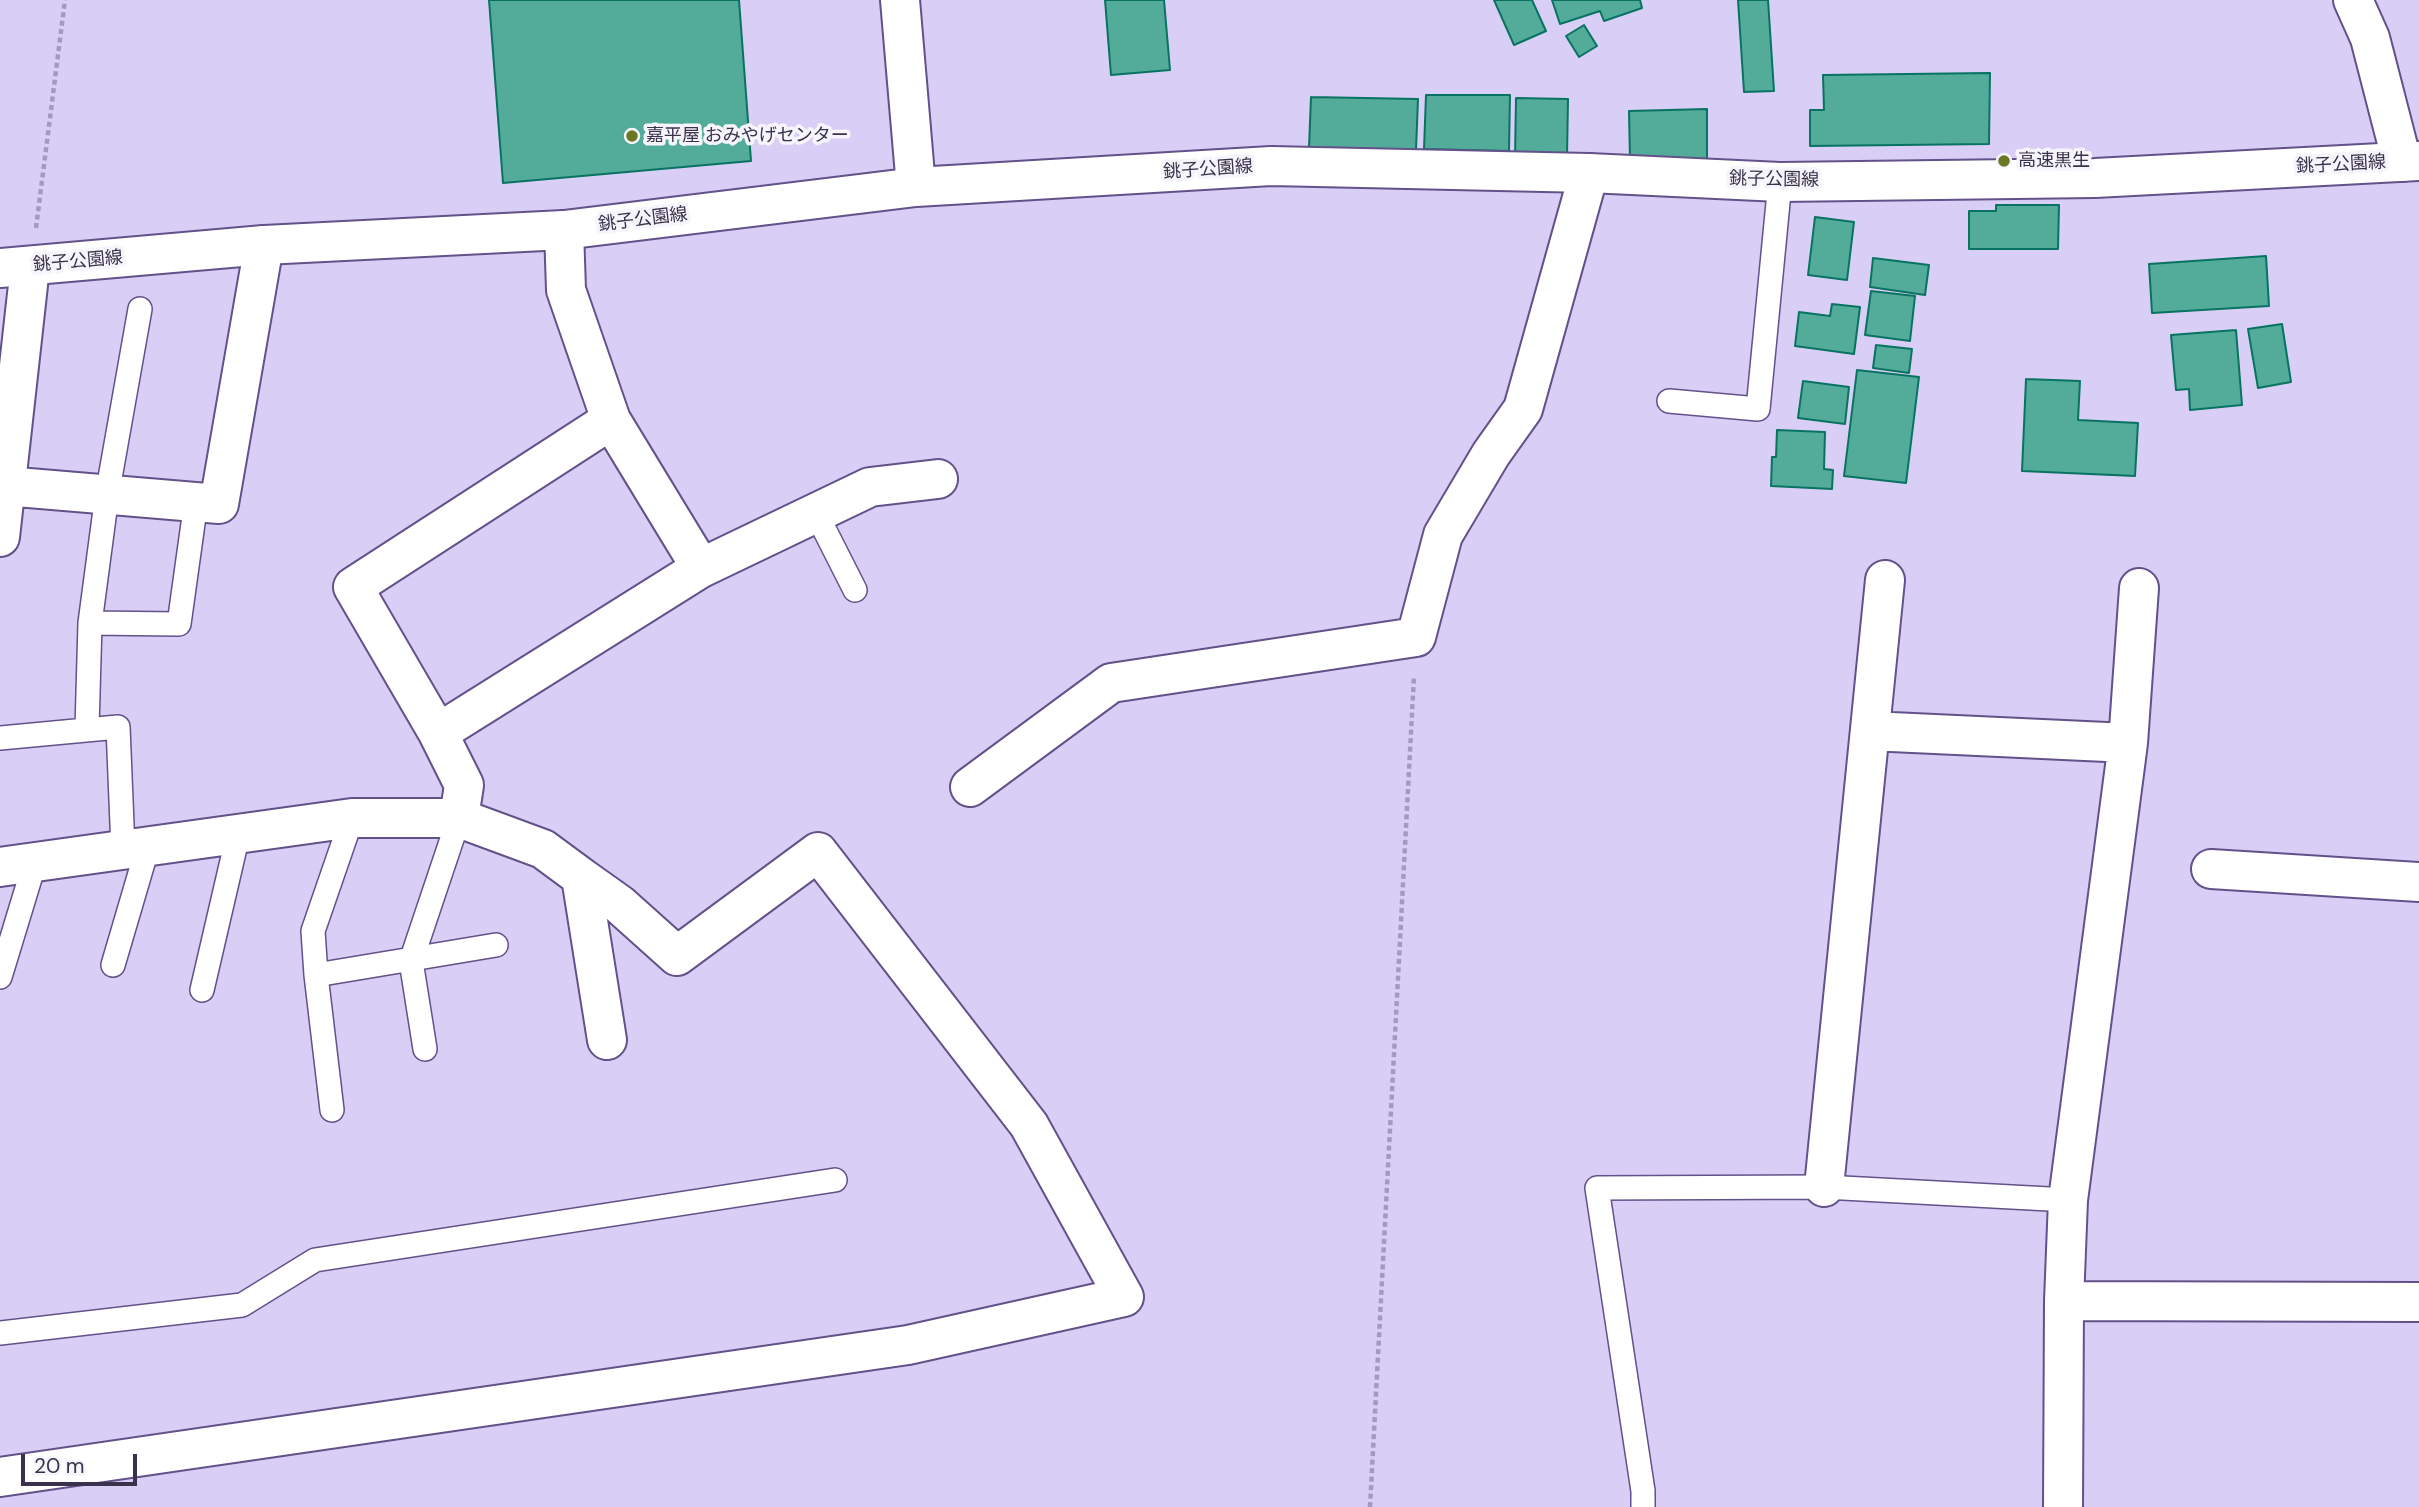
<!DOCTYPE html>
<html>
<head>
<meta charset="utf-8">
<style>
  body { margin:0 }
  #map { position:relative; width:2419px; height:1507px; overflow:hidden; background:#d9cef5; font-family:"DM Sans",sans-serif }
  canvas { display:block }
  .scale { position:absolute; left:21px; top:1454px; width:116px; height:32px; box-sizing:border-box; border:4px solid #3a324c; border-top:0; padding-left:9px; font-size:21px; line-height:24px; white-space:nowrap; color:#3a324c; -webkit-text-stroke:5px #f6f5fb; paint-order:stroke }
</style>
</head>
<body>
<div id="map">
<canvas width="2419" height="1507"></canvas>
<div class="scale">20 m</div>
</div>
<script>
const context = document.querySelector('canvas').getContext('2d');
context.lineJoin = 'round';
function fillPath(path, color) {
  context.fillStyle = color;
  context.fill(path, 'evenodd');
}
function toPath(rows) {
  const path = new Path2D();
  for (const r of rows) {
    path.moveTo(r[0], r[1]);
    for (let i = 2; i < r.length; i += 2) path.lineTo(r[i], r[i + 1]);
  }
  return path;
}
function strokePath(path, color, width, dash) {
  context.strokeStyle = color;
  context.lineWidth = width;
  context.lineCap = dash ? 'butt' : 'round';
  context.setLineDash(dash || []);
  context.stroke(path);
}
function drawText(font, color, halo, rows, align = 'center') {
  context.font = font + ' "DM Sans","Noto Sans JP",sans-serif';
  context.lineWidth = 7;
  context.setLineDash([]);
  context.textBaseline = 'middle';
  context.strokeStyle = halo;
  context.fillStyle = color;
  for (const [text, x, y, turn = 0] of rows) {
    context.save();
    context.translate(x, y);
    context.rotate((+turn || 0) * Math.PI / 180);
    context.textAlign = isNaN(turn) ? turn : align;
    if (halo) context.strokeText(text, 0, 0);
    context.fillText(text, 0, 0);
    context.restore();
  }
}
const building = toPath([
  [489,0,739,0,751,161,503,183,489,0],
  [1105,0,1164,0,1170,70,1111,75,1105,0],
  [1494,0,1532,0,1546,31,1514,45,1494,0],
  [1552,0,1640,0,1642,8,1604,21,1600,11,1560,24,1552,0],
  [1738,0,1768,0,1774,91,1744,92,1738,0],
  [1584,25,1597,46,1579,57,1566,36,1584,25],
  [1990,73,1989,144,1810,146,1810,110,1824,110,1823,75,1990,73],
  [1426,95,1510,95,1509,151,1424,149,1426,95],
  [1311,97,1418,99,1416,150,1309,148,1311,97],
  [1516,98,1568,99,1567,157,1515,157,1516,98],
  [1707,109,1707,159,1630,160,1629,111,1707,109],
  [1996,205,2059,205,2058,249,1969,249,1969,211,1996,211,1996,205],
  [1815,217,1854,222,1847,280,1808,275,1815,217],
  [2266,256,2269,306,2152,313,2149,264,2266,256],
  [1873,258,1929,265,1925,295,1870,287,1873,258],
  [1871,291,1915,296,1910,341,1865,335,1871,291],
  [1832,304,1860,307,1854,354,1795,346,1799,312,1830,316,1832,304],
  [2282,324,2291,382,2258,388,2248,329,2282,324],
  [2236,330,2242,405,2190,410,2189,389,2176,390,2171,335,2236,330],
  [1876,345,1912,349,1909,373,1873,368,1876,345],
  [1857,370,1919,377,1906,483,1844,476,1857,370],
  [2026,379,2080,381,2078,420,2138,423,2135,476,2022,471,2026,379],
  [1803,381,1849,387,1845,424,1798,418,1803,381],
  [1777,430,1825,432,1824,469,1833,470,1832,489,1771,486,1772,457,1776,457,1777,430]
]);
fillPath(building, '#53ab99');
strokePath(building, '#087362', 2);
const lane = toPath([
  [1669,401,1758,409,1780,182],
  [816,513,855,590],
  [90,623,179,624,196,502],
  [87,728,90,623,107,495,140,309],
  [0,738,118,727,123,849],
  [352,818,313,931,316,975,496,945],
  [113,965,148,846],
  [316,975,332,1110],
  [0,977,35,862],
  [202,990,238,835],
  [425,1049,411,961,459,818],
  [0,1333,242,1305,315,1260,835,1180],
  [1643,1507,1643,1491,1597,1188,1824,1187,2068,1200]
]);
const street = toPath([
  [2353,0,2370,38,2402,162],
  [564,230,566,290,611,420,701,568],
  [5,486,219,504,264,245],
  [0,537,30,267],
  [1870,731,2128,743],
  [438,733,701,568,870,487,938,479],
  [970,787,1111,683,1416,637,1443,535,1491,454,1523,409,1589,173],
  [459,818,464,785,438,733,353,587,611,420],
  [0,867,352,818,459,818,543,849,581,877,607,1040],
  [2211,869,2419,882],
  [1824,1187,1885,580],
  [2064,1301,2419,1302],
  [0,1477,908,1345,1124,1297,1029,1125,818,852,677,956,619,904,581,877],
  [2063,1507,2064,1301,2068,1200,2128,743,2139,588]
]);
const secondary = toPath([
  [900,0,916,187],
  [0,268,264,245,564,230,916,187,1271,166,1589,173,1780,182,2095,178,2419,161]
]);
strokePath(lane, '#635189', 26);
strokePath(street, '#635189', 42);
strokePath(secondary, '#635189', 42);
strokePath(toPath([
  [36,228,65,0],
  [1370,1507,1414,676]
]), '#a49abd', 4.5, [5, 3.5]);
strokePath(lane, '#fff', 23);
strokePath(street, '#fff', 38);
strokePath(secondary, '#fff', 38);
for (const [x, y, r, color] of [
  [632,136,7,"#6a7723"],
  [2004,161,7,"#6a7723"]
]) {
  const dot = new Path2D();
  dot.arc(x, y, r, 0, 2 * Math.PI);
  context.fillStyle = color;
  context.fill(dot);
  strokePath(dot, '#f6f5fb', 2.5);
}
drawText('18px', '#3a324c', '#f6f5fb', [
  ["嘉平屋 おみやげセンター",646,136],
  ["高速黒生",2018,161]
], 'left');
drawText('18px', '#3a324c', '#f6f5fb', [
  ["銚子公園線",2341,165,-3],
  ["銚子公園線",1208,170,-4],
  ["銚子公園線",1774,180,1],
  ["銚子公園線",643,220,-7],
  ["銚子公園線",78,262,-5]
]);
</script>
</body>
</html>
